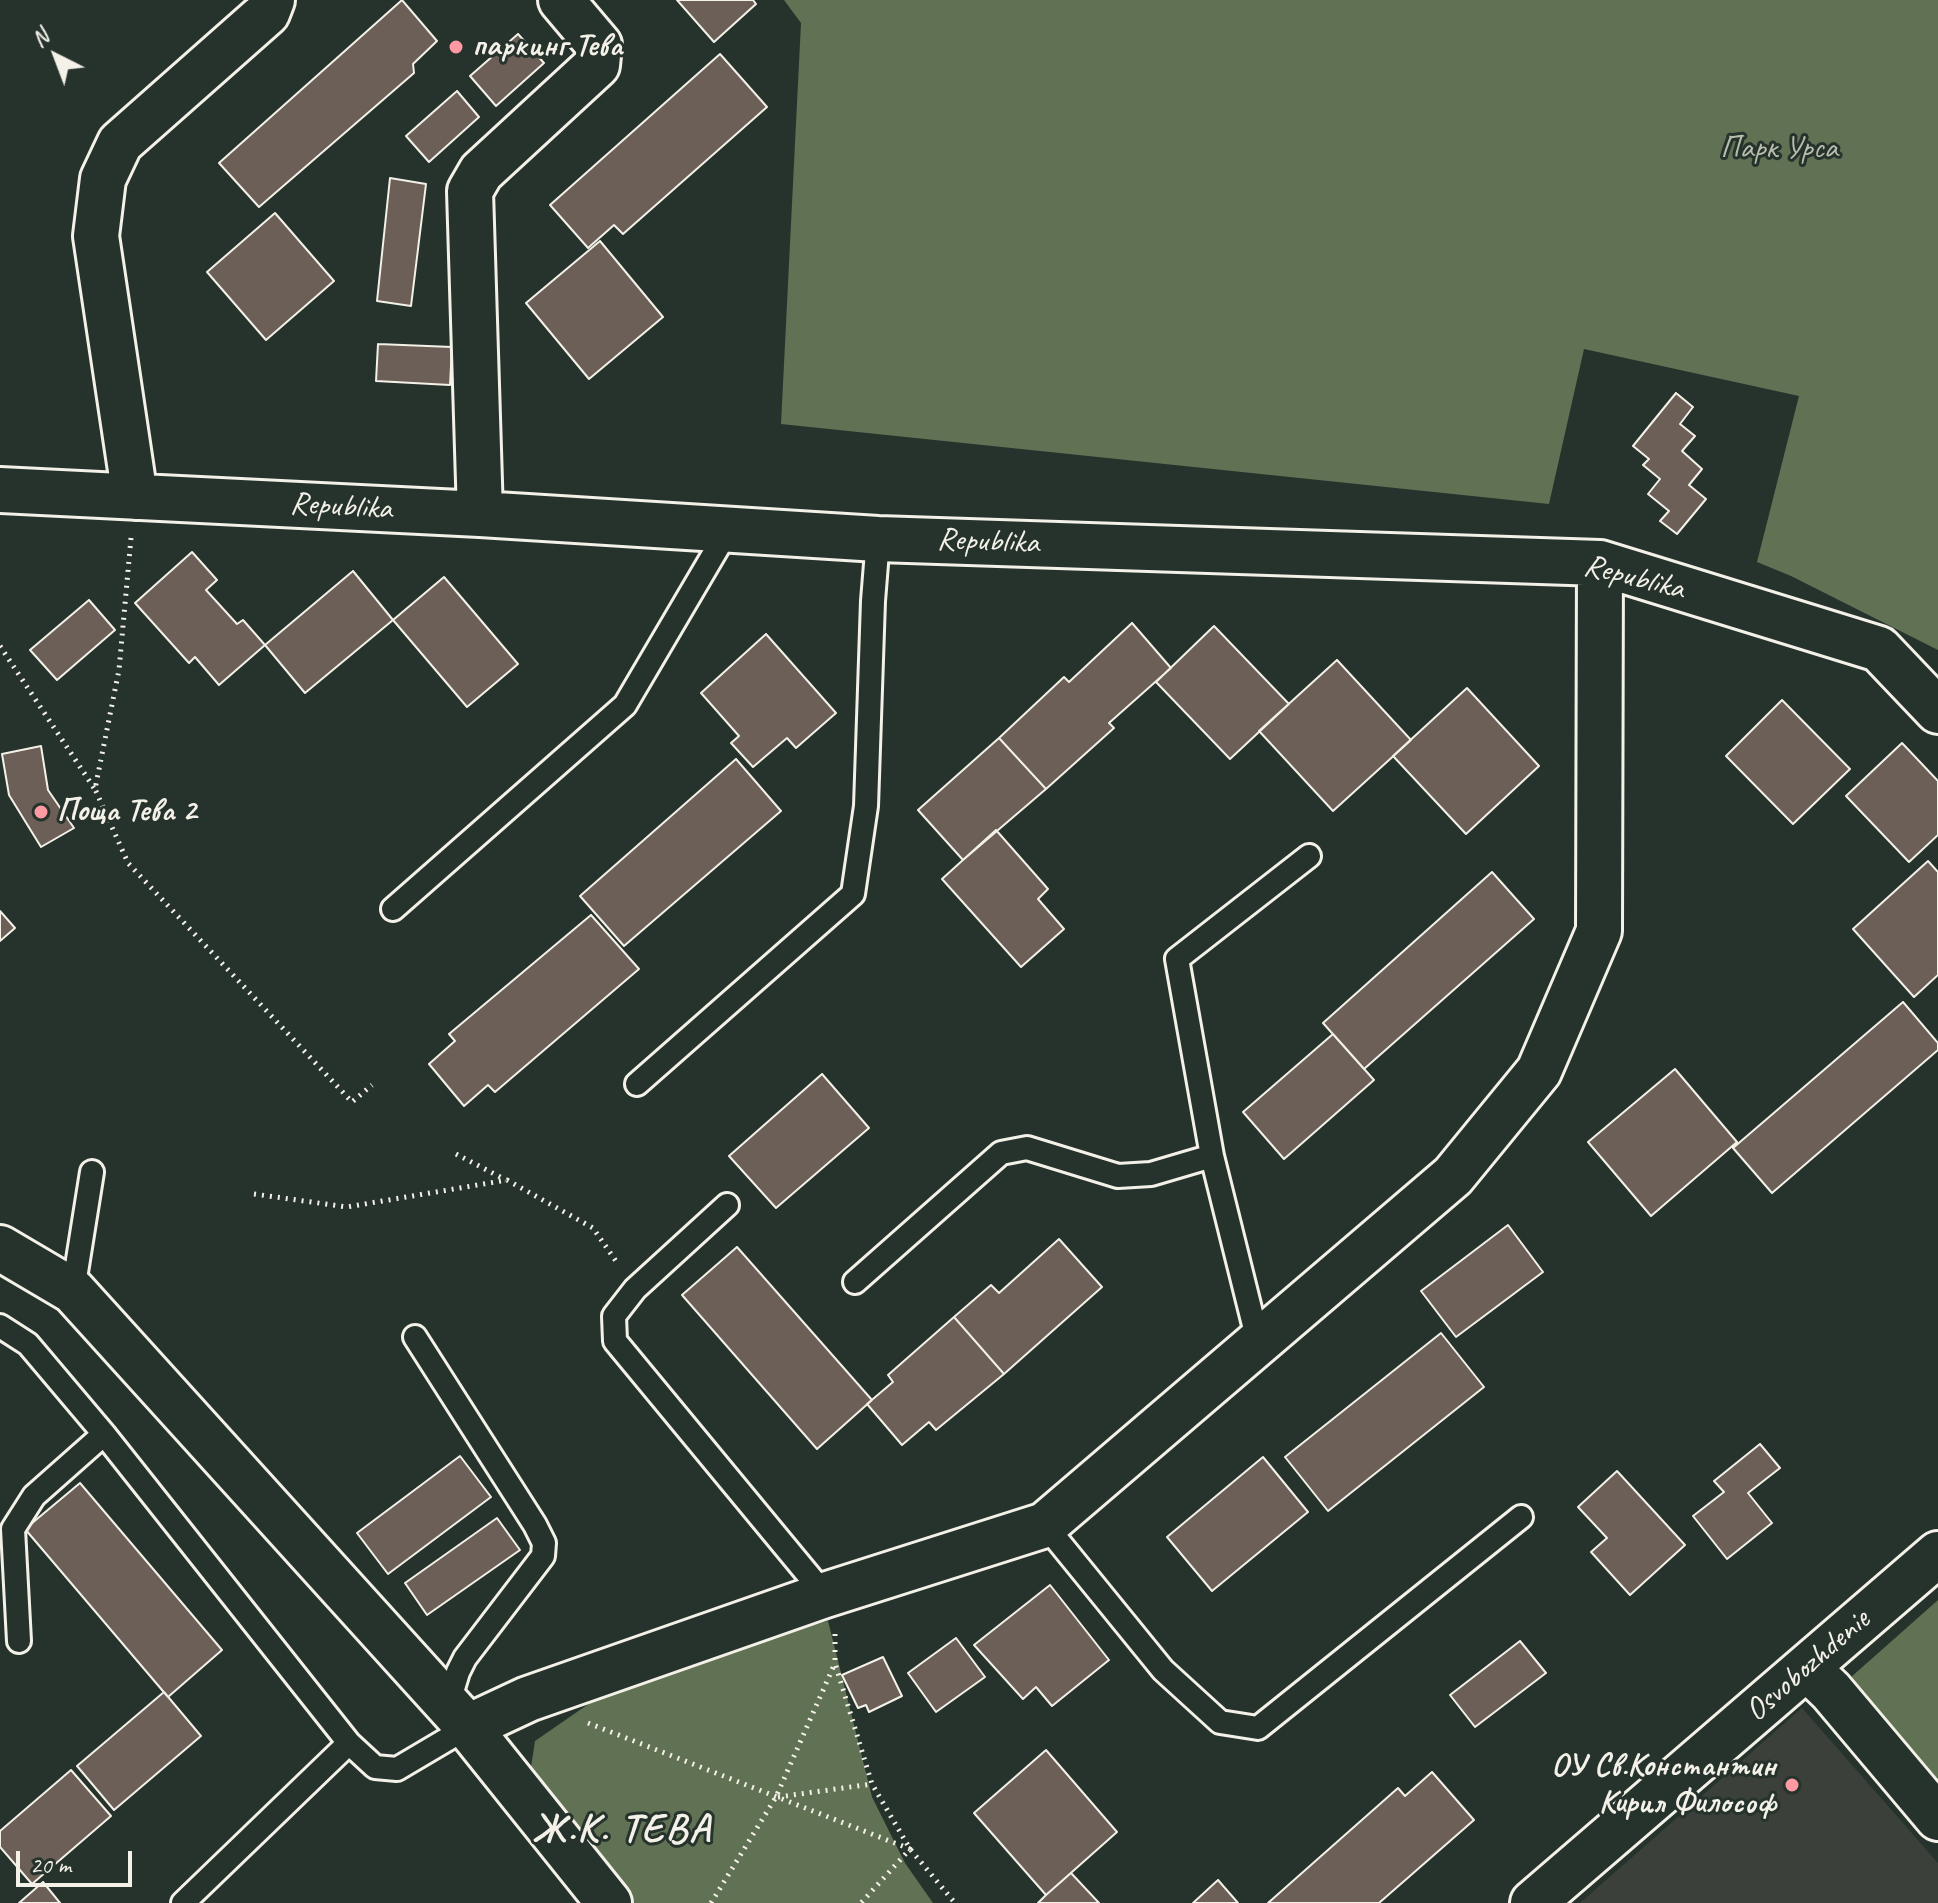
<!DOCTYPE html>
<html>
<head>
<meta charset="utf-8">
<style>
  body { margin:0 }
  #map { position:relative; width:1938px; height:1903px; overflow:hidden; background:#26332d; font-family:Caveat,sans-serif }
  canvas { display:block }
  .north { position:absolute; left:16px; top:16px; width:80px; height:80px; -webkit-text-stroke:6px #26332d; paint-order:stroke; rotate:318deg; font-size:22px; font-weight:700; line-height:32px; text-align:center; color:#f4f1e8 }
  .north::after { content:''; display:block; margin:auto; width:28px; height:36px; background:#f4f1e8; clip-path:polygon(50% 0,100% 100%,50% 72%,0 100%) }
  .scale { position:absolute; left:16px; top:1851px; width:116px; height:36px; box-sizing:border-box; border:4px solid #f4f1e8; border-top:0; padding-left:10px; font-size:24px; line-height:28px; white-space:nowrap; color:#f4f1e8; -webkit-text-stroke:6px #26332d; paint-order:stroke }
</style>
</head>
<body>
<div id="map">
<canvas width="1938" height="1903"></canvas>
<div class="north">N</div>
<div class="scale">20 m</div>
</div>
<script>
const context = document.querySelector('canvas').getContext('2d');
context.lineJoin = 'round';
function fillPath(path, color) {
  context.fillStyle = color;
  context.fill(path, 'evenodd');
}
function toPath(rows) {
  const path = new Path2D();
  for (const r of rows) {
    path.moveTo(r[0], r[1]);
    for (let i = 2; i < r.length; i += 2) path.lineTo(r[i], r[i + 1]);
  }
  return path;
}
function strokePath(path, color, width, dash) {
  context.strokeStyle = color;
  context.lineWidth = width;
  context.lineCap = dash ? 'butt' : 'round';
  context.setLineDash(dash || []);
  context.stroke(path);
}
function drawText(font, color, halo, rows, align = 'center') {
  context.font = font + ' Caveat,sans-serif';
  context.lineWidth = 6;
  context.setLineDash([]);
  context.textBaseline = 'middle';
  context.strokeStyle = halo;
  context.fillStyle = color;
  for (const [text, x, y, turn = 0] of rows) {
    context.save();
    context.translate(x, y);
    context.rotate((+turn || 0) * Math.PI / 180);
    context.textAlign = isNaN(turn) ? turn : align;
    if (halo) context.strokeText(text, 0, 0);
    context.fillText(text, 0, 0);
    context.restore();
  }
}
fillPath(toPath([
  [1802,1708,1938,1863,1938,1903,1580,1903]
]), '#3b403a');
fillPath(toPath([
  [784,0,1938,0,1938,650,1791,576,1757,562,1799,396,1584,349,1549,504,781,424,801,23],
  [1938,1600,1938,1787,1858,1699,1850,1678],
  [828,1621,872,1797,905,1863,933,1903,630,1903,529,1780,535,1741,590,1703,720,1653]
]), '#617153');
const building = toPath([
  [402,0,437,41,413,64,414,73,259,207,219,163,402,0],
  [677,0,753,0,756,4,714,42,677,0],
  [518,34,544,63,496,106,470,76,518,34],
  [720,54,767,107,623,234,614,225,588,248,550,205,720,54],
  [457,91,479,117,429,162,406,136,457,91],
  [390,178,426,184,411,306,377,301,390,178],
  [275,213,334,281,266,340,207,272,275,213],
  [600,241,663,317,589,379,526,303,600,241],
  [378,344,452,347,450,385,376,381,378,344],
  [1676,393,1693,407,1680,424,1695,436,1682,451,1702,469,1689,485,1706,499,1677,534,1660,521,1669,511,1648,494,1660,479,1643,465,1649,459,1633,446,1676,393],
  [192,552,217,580,206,590,237,624,243,620,265,645,219,685,195,657,189,663,135,603,192,552],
  [353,571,393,620,305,693,265,645,353,571],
  [444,577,518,664,467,707,393,620,444,577],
  [89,600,115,630,57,680,30,650,89,600],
  [1132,623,1171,668,1109,723,1114,728,1046,789,999,738,1064,677,1069,682,1132,623],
  [1214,626,1289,704,1230,759,1156,682,1214,626],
  [766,634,836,713,796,748,787,738,753,767,731,743,739,736,701,693,766,634],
  [1337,660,1411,740,1333,811,1259,731,1337,660],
  [1467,688,1539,766,1466,834,1393,756,1467,688],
  [1782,700,1850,769,1793,824,1726,756,1782,700],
  [999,738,1046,789,963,860,918,810,999,738],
  [1902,743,1938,781,1938,835,1909,862,1846,796,1902,743],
  [41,746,48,790,74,828,41,847,9,795,2,754,41,746],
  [736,759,781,811,624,946,580,896,736,759],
  [996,830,1048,889,1038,899,1064,929,1021,967,942,879,996,830],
  [1928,861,1938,872,1938,975,1914,997,1853,929,1928,861],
  [1492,872,1534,919,1364,1069,1323,1023,1492,872],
  [0,911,15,928,0,941,0,911],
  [591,915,639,969,495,1092,488,1085,464,1106,429,1064,455,1041,449,1034,591,915],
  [1903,1002,1938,1043,1938,1050,1772,1193,1733,1148,1903,1002],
  [1333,1034,1374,1080,1284,1159,1243,1112,1333,1034],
  [1675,1069,1737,1142,1651,1216,1588,1142,1675,1069],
  [822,1074,869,1128,776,1208,729,1156,822,1074],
  [1508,1225,1543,1272,1456,1337,1421,1291,1508,1225],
  [1059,1239,1102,1287,1004,1374,954,1317,991,1285,999,1293,1059,1239],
  [737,1247,872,1400,817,1449,682,1295,737,1247],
  [954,1317,1004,1374,936,1430,929,1422,902,1445,867,1404,893,1382,888,1375,954,1317],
  [1441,1333,1484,1387,1328,1511,1285,1457,1441,1333],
  [1760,1444,1780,1468,1748,1493,1772,1523,1727,1559,1693,1516,1724,1492,1714,1481,1760,1444],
  [460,1456,491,1497,388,1574,357,1533,460,1456],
  [1263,1457,1308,1512,1212,1591,1167,1537,1263,1457],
  [1617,1471,1685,1545,1630,1595,1591,1552,1607,1538,1578,1507,1617,1471],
  [80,1483,222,1650,168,1697,25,1529,80,1483],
  [497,1518,520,1550,427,1615,405,1583,497,1518],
  [1050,1585,1109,1660,1052,1706,1036,1687,1023,1699,974,1645,1050,1585],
  [956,1638,985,1677,936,1712,908,1673,956,1638],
  [1520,1641,1546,1673,1475,1727,1450,1695,1520,1641],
  [883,1657,902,1696,869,1712,866,1705,858,1708,842,1675,883,1657],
  [164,1692,201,1736,114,1810,77,1766,164,1692],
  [1046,1750,1117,1832,1046,1895,974,1813,1046,1750],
  [71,1770,111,1816,32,1884,0,1847,0,1831,71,1770],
  [1432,1772,1474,1820,1379,1903,1268,1903,1398,1788,1405,1796,1432,1772],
  [1071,1873,1099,1903,1038,1903,1046,1895,1071,1873],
  [1218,1880,1238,1903,1193,1903,1218,1880],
  [43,1882,60,1903,19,1903,43,1882]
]);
fillPath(building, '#6b5f57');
strokePath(building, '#f4f1e8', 2);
const lane = toPath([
  [393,909,625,705,728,530],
  [637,1084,853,894,866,806,873,601,878,539],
  [727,1205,635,1289,614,1316,615,1341,825,1595],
  [855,1282,1001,1153,1027,1148,1118,1176,1151,1174,1212,1156],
  [73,1291,92,1172],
  [0,1326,28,1344,104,1434,349,1743,375,1767,397,1769,468,1727],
  [415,1337,535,1525,544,1543,543,1556,465,1658,458,1672,448,1705],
  [1258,1341,1212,1156,1177,959,1309,856],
  [1045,1525,1163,1670,1220,1722,1258,1728,1521,1517],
  [19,1641,13,1529,34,1496,104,1434],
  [183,1903,349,1743]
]);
const street = toPath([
  [0,490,480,514,878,539,1600,563,1879,649,1938,711],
  [135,497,96,236,103,179,120,143,267,13,272,0],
  [480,514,470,191,481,172,597,65,599,45,561,0],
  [0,1248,73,1291,468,1727,609,1903],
  [1807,1668,1831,1691,1938,1818],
  [468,1727,528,1699,825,1595,1045,1525,1453,1176,1539,1071,1599,931,1600,563],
  [1533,1903,1938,1554]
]);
strokePath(lane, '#f4f1e8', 28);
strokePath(street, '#f4f1e8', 50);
strokePath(toPath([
  [131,538,119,670,95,789,128,863,352,1102,372,1085],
  [0,646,94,788],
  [456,1154,506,1180],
  [254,1194,347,1207,507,1180,593,1228,618,1264],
  [835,1634,835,1663,872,1784,910,1849,955,1903],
  [588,1723,910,1849,861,1903],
  [778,1797,872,1784],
  [711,1903,776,1797,835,1663]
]), '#f4f1e8', 5, [2, 6]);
strokePath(lane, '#26332d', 22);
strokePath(street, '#26332d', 44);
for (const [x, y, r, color] of [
  [456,47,8,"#ff9aa2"],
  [41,812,8,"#ff9aa2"],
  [1792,1785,8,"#ff9aa2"]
]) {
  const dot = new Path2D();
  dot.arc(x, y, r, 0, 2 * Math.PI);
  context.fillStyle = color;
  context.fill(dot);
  strokePath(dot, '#26332d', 3);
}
drawText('bold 32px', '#f4f1e8', '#26332d', [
  ["паркинг Тева",472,47],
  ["Поща Тева 2",57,812],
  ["ОУ Св.Константин",1776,1767,"right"],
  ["Кирил Философ",1776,1804,"right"]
], 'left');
drawText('32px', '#b9beac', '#26332d', [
  ["Парк Урса",1779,149]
]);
drawText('32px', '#f4f1e8', '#26332d', [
  ["Republika",341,507,3],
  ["Republika",988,542,2],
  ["Republika",1634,578,14],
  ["Osvobozhdenie",1808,1666,-41]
]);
context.letterSpacing = '2px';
drawText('bold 40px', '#f4f1e8', '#26332d', [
  ["Ж.К. ТЕВА",622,1831]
]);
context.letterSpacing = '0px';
</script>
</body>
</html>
